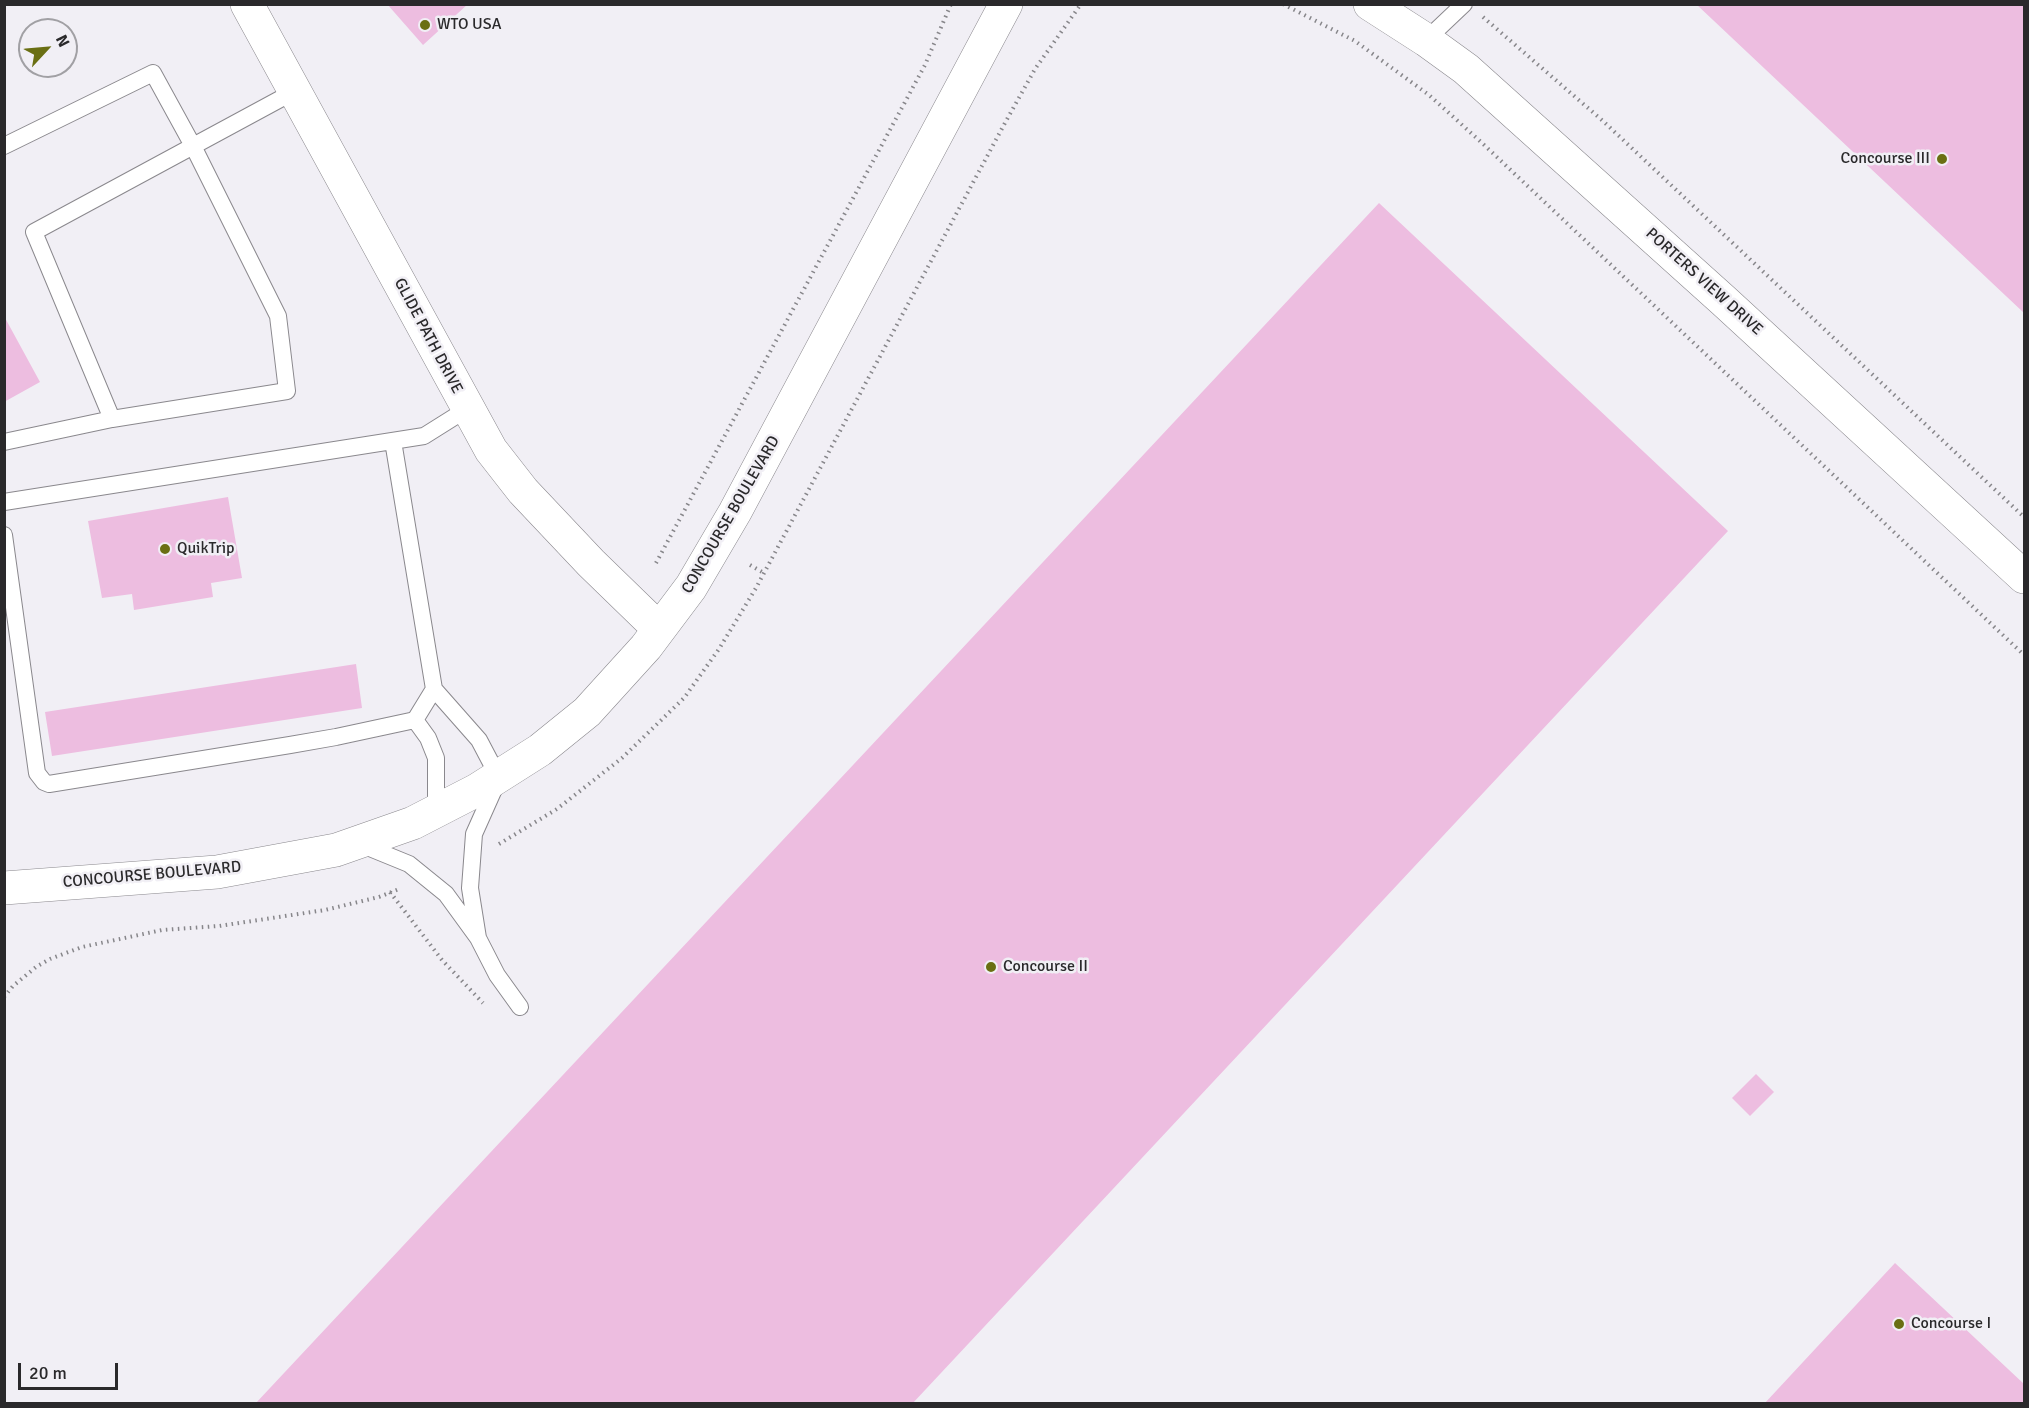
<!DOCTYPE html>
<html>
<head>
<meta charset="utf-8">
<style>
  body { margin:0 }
  #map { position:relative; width:2029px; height:1408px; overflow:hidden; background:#f1eff5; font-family:Signika,sans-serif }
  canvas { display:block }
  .frame { position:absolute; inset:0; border:6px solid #2a292b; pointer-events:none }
  .north { position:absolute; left:18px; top:18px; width:60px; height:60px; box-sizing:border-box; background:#f1eff5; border:2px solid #a1a0a4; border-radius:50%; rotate:64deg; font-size:16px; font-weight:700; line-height:24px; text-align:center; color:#2a292b }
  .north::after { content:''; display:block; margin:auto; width:21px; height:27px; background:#6a6f13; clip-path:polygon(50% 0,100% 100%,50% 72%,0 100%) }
  .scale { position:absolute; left:18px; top:1363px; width:100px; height:27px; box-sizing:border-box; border:3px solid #2a292b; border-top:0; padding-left:8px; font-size:18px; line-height:21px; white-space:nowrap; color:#2a292b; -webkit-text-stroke:4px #f1eff5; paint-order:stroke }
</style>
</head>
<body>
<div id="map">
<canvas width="2029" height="1408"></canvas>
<div class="frame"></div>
<div class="north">N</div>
<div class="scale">20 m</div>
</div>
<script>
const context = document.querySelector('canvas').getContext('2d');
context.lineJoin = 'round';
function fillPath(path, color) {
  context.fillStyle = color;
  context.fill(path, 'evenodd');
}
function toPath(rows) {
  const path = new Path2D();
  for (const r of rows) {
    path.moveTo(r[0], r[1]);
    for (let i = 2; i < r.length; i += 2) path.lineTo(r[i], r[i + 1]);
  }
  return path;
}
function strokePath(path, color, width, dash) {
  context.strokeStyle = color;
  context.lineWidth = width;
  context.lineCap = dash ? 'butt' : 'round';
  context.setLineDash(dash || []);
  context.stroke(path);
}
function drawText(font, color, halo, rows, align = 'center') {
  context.font = font + ' Signika,sans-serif';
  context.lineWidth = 5;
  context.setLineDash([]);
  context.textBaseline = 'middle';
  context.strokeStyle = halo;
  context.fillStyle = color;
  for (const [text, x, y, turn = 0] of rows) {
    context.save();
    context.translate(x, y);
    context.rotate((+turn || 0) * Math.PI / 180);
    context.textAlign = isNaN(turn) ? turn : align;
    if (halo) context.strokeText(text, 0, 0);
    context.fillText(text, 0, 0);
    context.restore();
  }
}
fillPath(toPath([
  [387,4,468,4,423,45],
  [1696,4,2024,4,2024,313],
  [1379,203,1728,531,912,1404,255,1404],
  [4,316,40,382,4,402],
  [228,497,242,578,211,583,213,597,134,610,132,594,102,598,88,521],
  [356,664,362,708,52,756,45,712],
  [1756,1074,1774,1092,1750,1116,1732,1098],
  [1895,1263,2024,1384,2024,1404,1764,1404]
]), '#edbde0');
const lane = toPath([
  [1426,40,1464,4],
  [4,146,153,73,193,146,278,316,287,391,112,419,4,442],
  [112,419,34,232,295,91],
  [4,502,424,436,467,409],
  [4,535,37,773,44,782,49,784,290,745,336,737,415,720,434,689,393,441],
  [434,689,479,740,499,778,474,834,470,888,478,938],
  [415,720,428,738,436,758,436,811],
  [360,844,409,864,446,894,478,938,497,975,520,1007]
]);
const street = toPath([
  [247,4,491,450,523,491,591,563,659,629],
  [1370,4,1426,40,1466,69,1724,301,2024,577],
  [4,888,217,872,336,850,413,823,477,790,540,750,587,712,646,647,691,587,735,512,1006,4]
]);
strokePath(lane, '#8a888d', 18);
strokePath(street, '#8a888d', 34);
strokePath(toPath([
  [1283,4,1355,41,1429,95,1481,142,2024,655],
  [1483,17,1603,121,2024,517],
  [656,563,925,65,951,4],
  [750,565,764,573],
  [499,844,557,809,622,758,684,698,719,649,756,588,1006,121,1035,69,1081,4],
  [390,892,442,960,483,1003],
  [4,997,13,986,36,967,50,959,82,947,162,930,219,926,325,910,379,897,399,889]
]), '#87868a', 4, [1.5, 4.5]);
strokePath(lane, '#fff', 16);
strokePath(street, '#fff', 33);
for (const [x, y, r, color] of [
  [425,25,6,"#6a6f13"],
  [1942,159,6,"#6a6f13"],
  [165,549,6,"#6a6f13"],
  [991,967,6,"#6a6f13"],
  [1899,1324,6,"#6a6f13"]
]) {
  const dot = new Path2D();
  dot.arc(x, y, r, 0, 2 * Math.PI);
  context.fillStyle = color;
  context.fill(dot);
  strokePath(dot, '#f1eff5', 2);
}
drawText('16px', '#2a292b', '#f1eff5', [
  ["WTO USA",437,25],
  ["Concourse III",1930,159,"right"],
  ["QuikTrip",177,549],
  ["Concourse II",1003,967],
  ["Concourse I",1911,1324]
], 'left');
drawText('16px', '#2a292b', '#f1eff5', [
  ["PORTERS VIEW DRIVE",1704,282,42],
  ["GLIDE PATH DRIVE",428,336,62],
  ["CONCOURSE BOULEVARD",731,515,-60],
  ["CONCOURSE BOULEVARD",152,875,-5]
]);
</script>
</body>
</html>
